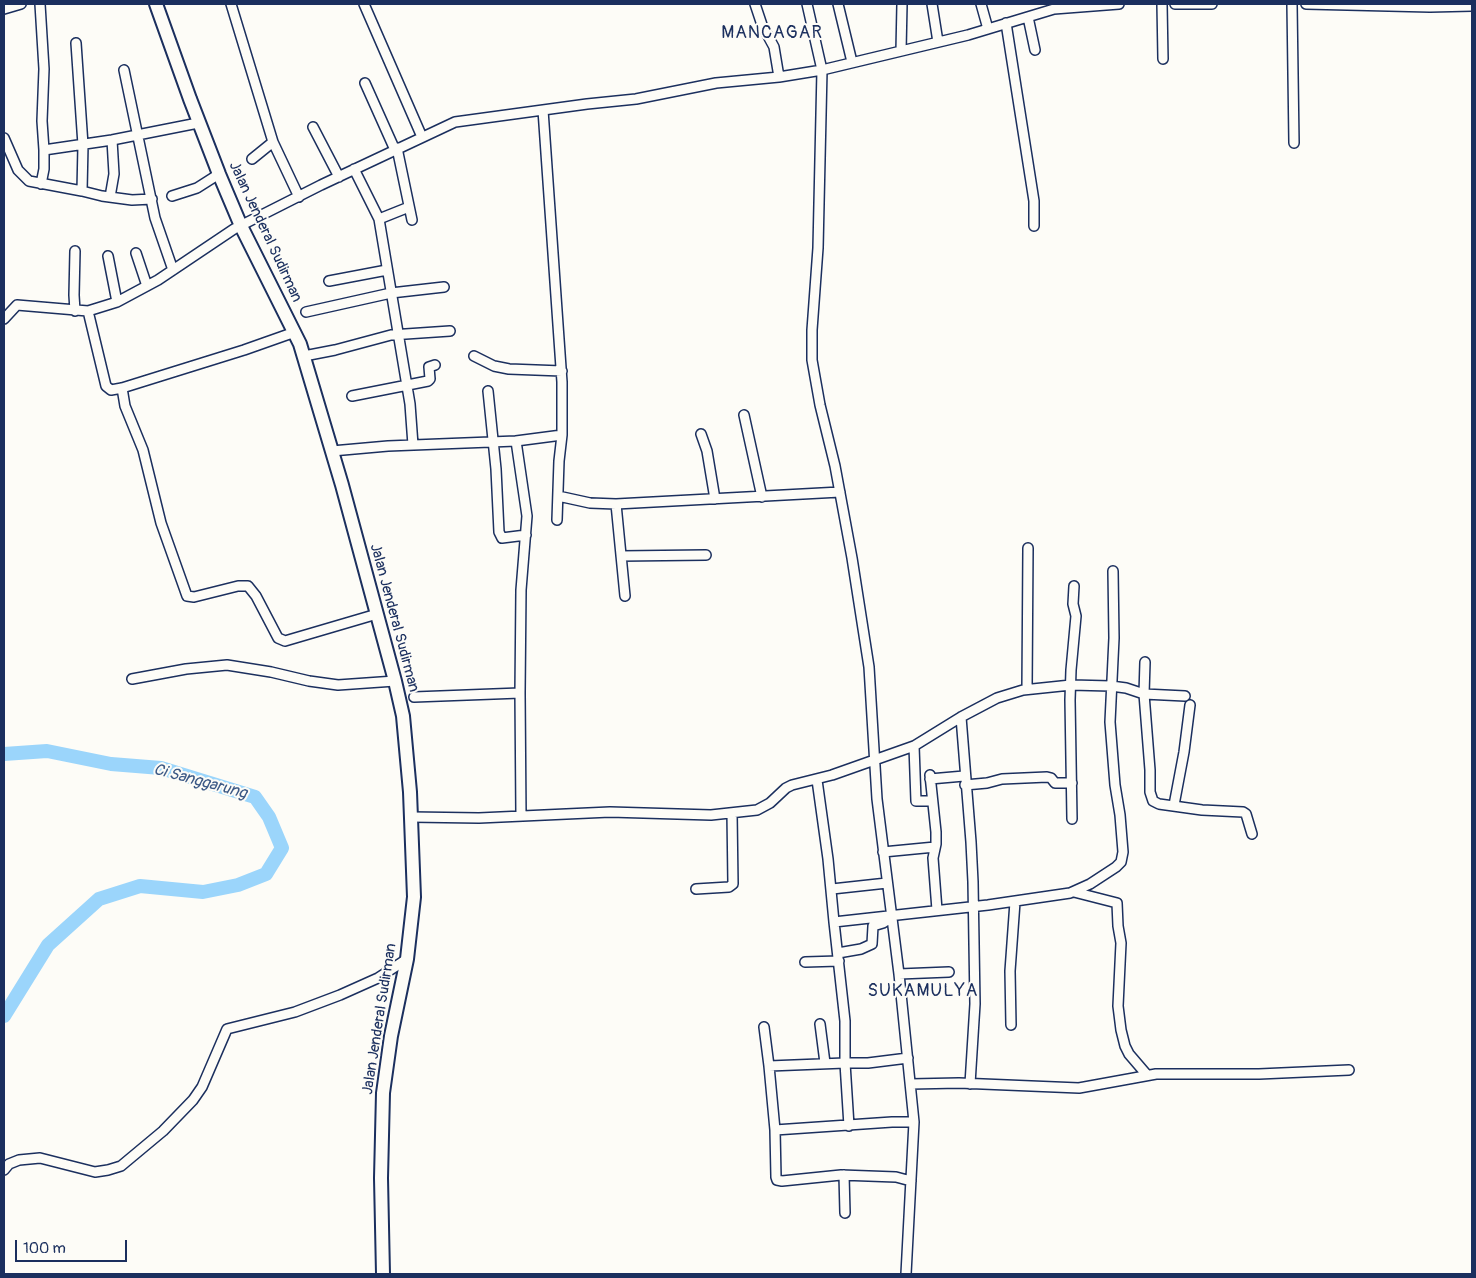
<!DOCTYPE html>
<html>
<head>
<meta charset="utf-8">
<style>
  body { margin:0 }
  #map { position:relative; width:1476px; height:1278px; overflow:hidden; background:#fdfcf7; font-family:Pangolin,sans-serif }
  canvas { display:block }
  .frame { position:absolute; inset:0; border:5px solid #1b2f5e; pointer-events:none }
  .scale { position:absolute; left:15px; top:1240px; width:112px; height:22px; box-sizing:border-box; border:2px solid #1b2f5e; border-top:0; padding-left:6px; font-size:15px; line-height:18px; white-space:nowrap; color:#1b2f5e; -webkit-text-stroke:4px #fdfcf7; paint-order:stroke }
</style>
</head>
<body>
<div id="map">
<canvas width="1476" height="1278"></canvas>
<div class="frame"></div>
<div class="scale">100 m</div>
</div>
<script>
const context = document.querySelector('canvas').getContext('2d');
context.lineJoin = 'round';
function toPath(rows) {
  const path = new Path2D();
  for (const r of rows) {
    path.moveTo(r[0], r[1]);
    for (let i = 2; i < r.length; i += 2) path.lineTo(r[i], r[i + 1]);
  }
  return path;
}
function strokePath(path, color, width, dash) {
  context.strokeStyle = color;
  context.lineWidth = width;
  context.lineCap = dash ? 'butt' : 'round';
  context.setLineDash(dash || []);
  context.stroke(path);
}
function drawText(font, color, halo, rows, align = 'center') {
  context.font = font + ' Pangolin,sans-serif';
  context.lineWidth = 4;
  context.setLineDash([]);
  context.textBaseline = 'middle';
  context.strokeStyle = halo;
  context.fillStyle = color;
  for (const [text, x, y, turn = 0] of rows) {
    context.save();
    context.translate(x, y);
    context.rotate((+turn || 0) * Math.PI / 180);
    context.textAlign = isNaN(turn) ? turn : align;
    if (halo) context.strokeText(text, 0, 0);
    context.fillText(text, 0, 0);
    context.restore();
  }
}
strokePath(toPath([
  [4,754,47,751,111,764,161,768,255,797,269,817,282,848,266,874,238,885,203,892,140,886,99,899,48,945,4,1016]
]), '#9bd5fb', 14);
const street = toPath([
  [40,4,44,69,42,121,44,150,112,140,198,123],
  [231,4,273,142,299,197],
  [364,4,422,137],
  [755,4,762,25,774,47,779,77],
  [807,4,822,70,818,248,812,330,812,360,820,405,835,466,852,558,869,667,877,799,899,974,914,1122,906,1274],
  [838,4,852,62],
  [932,4,938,42],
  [981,4,988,29],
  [1162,4,1163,59],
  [1175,4,1212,4],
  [1292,4,1294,143],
  [1306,4,1430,7,1472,6],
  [4,9,21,4],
  [1028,17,1035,50],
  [1006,23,1034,201,1034,226],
  [76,43,83,145,82,191],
  [901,51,902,4],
  [124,70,155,218,173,270],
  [365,83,395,150],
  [543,110,562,382,562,435,559,461,557,520],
  [313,127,339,177],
  [4,138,18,170,29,181,82,191,102,196,132,200,152,199],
  [397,148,412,220],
  [252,159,273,142],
  [354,169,379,219,410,404,413,445],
  [41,184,44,169,44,150],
  [172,196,197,188,219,174],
  [110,197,114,174,112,140],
  [379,219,409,207],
  [136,253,147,286],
  [108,256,117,302],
  [329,281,387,270],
  [75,311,74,295,75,251],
  [88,311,106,386,111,390,122,388,244,350,295,332],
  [306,312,391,293,444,287],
  [4,319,17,305,88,311,117,302,158,280,234,229,321,185,455,122,587,104,636,99,716,83,779,77,822,70,968,35,1054,9,1119,4],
  [304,356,335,350,391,335,450,331],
  [474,356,494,366,509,369,562,371],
  [122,388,125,406,143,450,161,523,187,596,194,597,238,586,248,586,256,596,278,638,285,641,377,614],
  [488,391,496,469,499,532,502,538,526,535],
  [352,396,428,381,430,379,429,367,435,365],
  [744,415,762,497],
  [701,434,707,451,715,499],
  [516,441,527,516,521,590,520,693],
  [332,451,388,446,516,441,562,435],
  [558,496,590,503,616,504,840,492],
  [616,504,625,596],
  [621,556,706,555],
  [1145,662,1144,694,1185,696],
  [132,679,186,669,227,665,271,672,309,681,338,685,395,681],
  [1027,689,1028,548],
  [414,697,520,693,521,816],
  [961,717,971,842,973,882,975,1004,970,1084],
  [914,746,916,801,932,801],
  [930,775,936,832,936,844,933,858,937,910],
  [930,779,964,776],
  [817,780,828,859,834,922,988,905,1070,893,1090,884,1116,867,1121,862,1123,852,1120,815,1115,785,1110,722,1114,638,1113,571],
  [965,785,987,783,1002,779,1047,777,1051,778,1055,783,1072,783],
  [1174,805,1184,752,1190,705],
  [411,817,479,818,610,812,711,815,757,810,770,803,786,788,792,785,832,775,914,746,961,717,997,698,1023,690,1071,685,1111,686,1126,688,1144,694,1150,770,1150,792,1153,801,1159,804,1202,810,1243,812,1246,814,1252,834],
  [1072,819,1070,700,1071,670,1076,616,1073,604,1074,586],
  [883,852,935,847],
  [696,889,729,887,733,884,732,813],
  [832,889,887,883],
  [1074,892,1117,903,1118,926,1121,943,1118,1006,1121,1030,1125,1046,1129,1054,1147,1075],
  [834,922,845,1021,845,1063,868,1063,908,1058],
  [838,953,861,949,872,944,873,926,883,923,886,921,887,916],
  [805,962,839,961],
  [899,974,949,972],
  [820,1024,825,1063],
  [1011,1025,1010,971,1015,902],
  [764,1027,769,1066],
  [911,1084,959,1083,1079,1088,1156,1074,1259,1074,1349,1070],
  [849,1126,845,1063,769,1066,775,1130,776,1177,777,1180,782,1181,841,1175,896,1177,911,1181],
  [775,1130,892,1122,914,1122],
  [4,1170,9,1164,19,1160,40,1158,95,1172,108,1170,121,1166,163,1131,193,1100,202,1087,227,1029,295,1012,340,995,378,978,407,959],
  [844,1175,845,1213]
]);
const secondary = toPath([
  [156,4,190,99,219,174,241,226,300,344,342,485,395,681,403,716,410,792,414,897,407,959,391,1036,383,1093,381,1178,383,1274]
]);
strokePath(street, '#1b2f5e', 12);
strokePath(secondary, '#1b2f5e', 16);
strokePath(street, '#fdfcf7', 9);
strokePath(secondary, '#fdfcf7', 12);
drawText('15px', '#1b2f5e', '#fdfcf7', [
  ["Jalan Jenderal Sudirman",265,232,65],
  ["Jalan Jenderal Sudirman",394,618,75],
  ["Jalan Jenderal Sudirman",380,1019,-81]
]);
drawText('italic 16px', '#3b5885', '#fdfcf7', [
  ["Ci Sanggarung",200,782,15]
]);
context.letterSpacing = '1px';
drawText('18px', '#1b2f5e', '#fdfcf7', [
  ["MANCAGAR",772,33],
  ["SUKAMULYA",923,991]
]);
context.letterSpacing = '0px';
</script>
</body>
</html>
